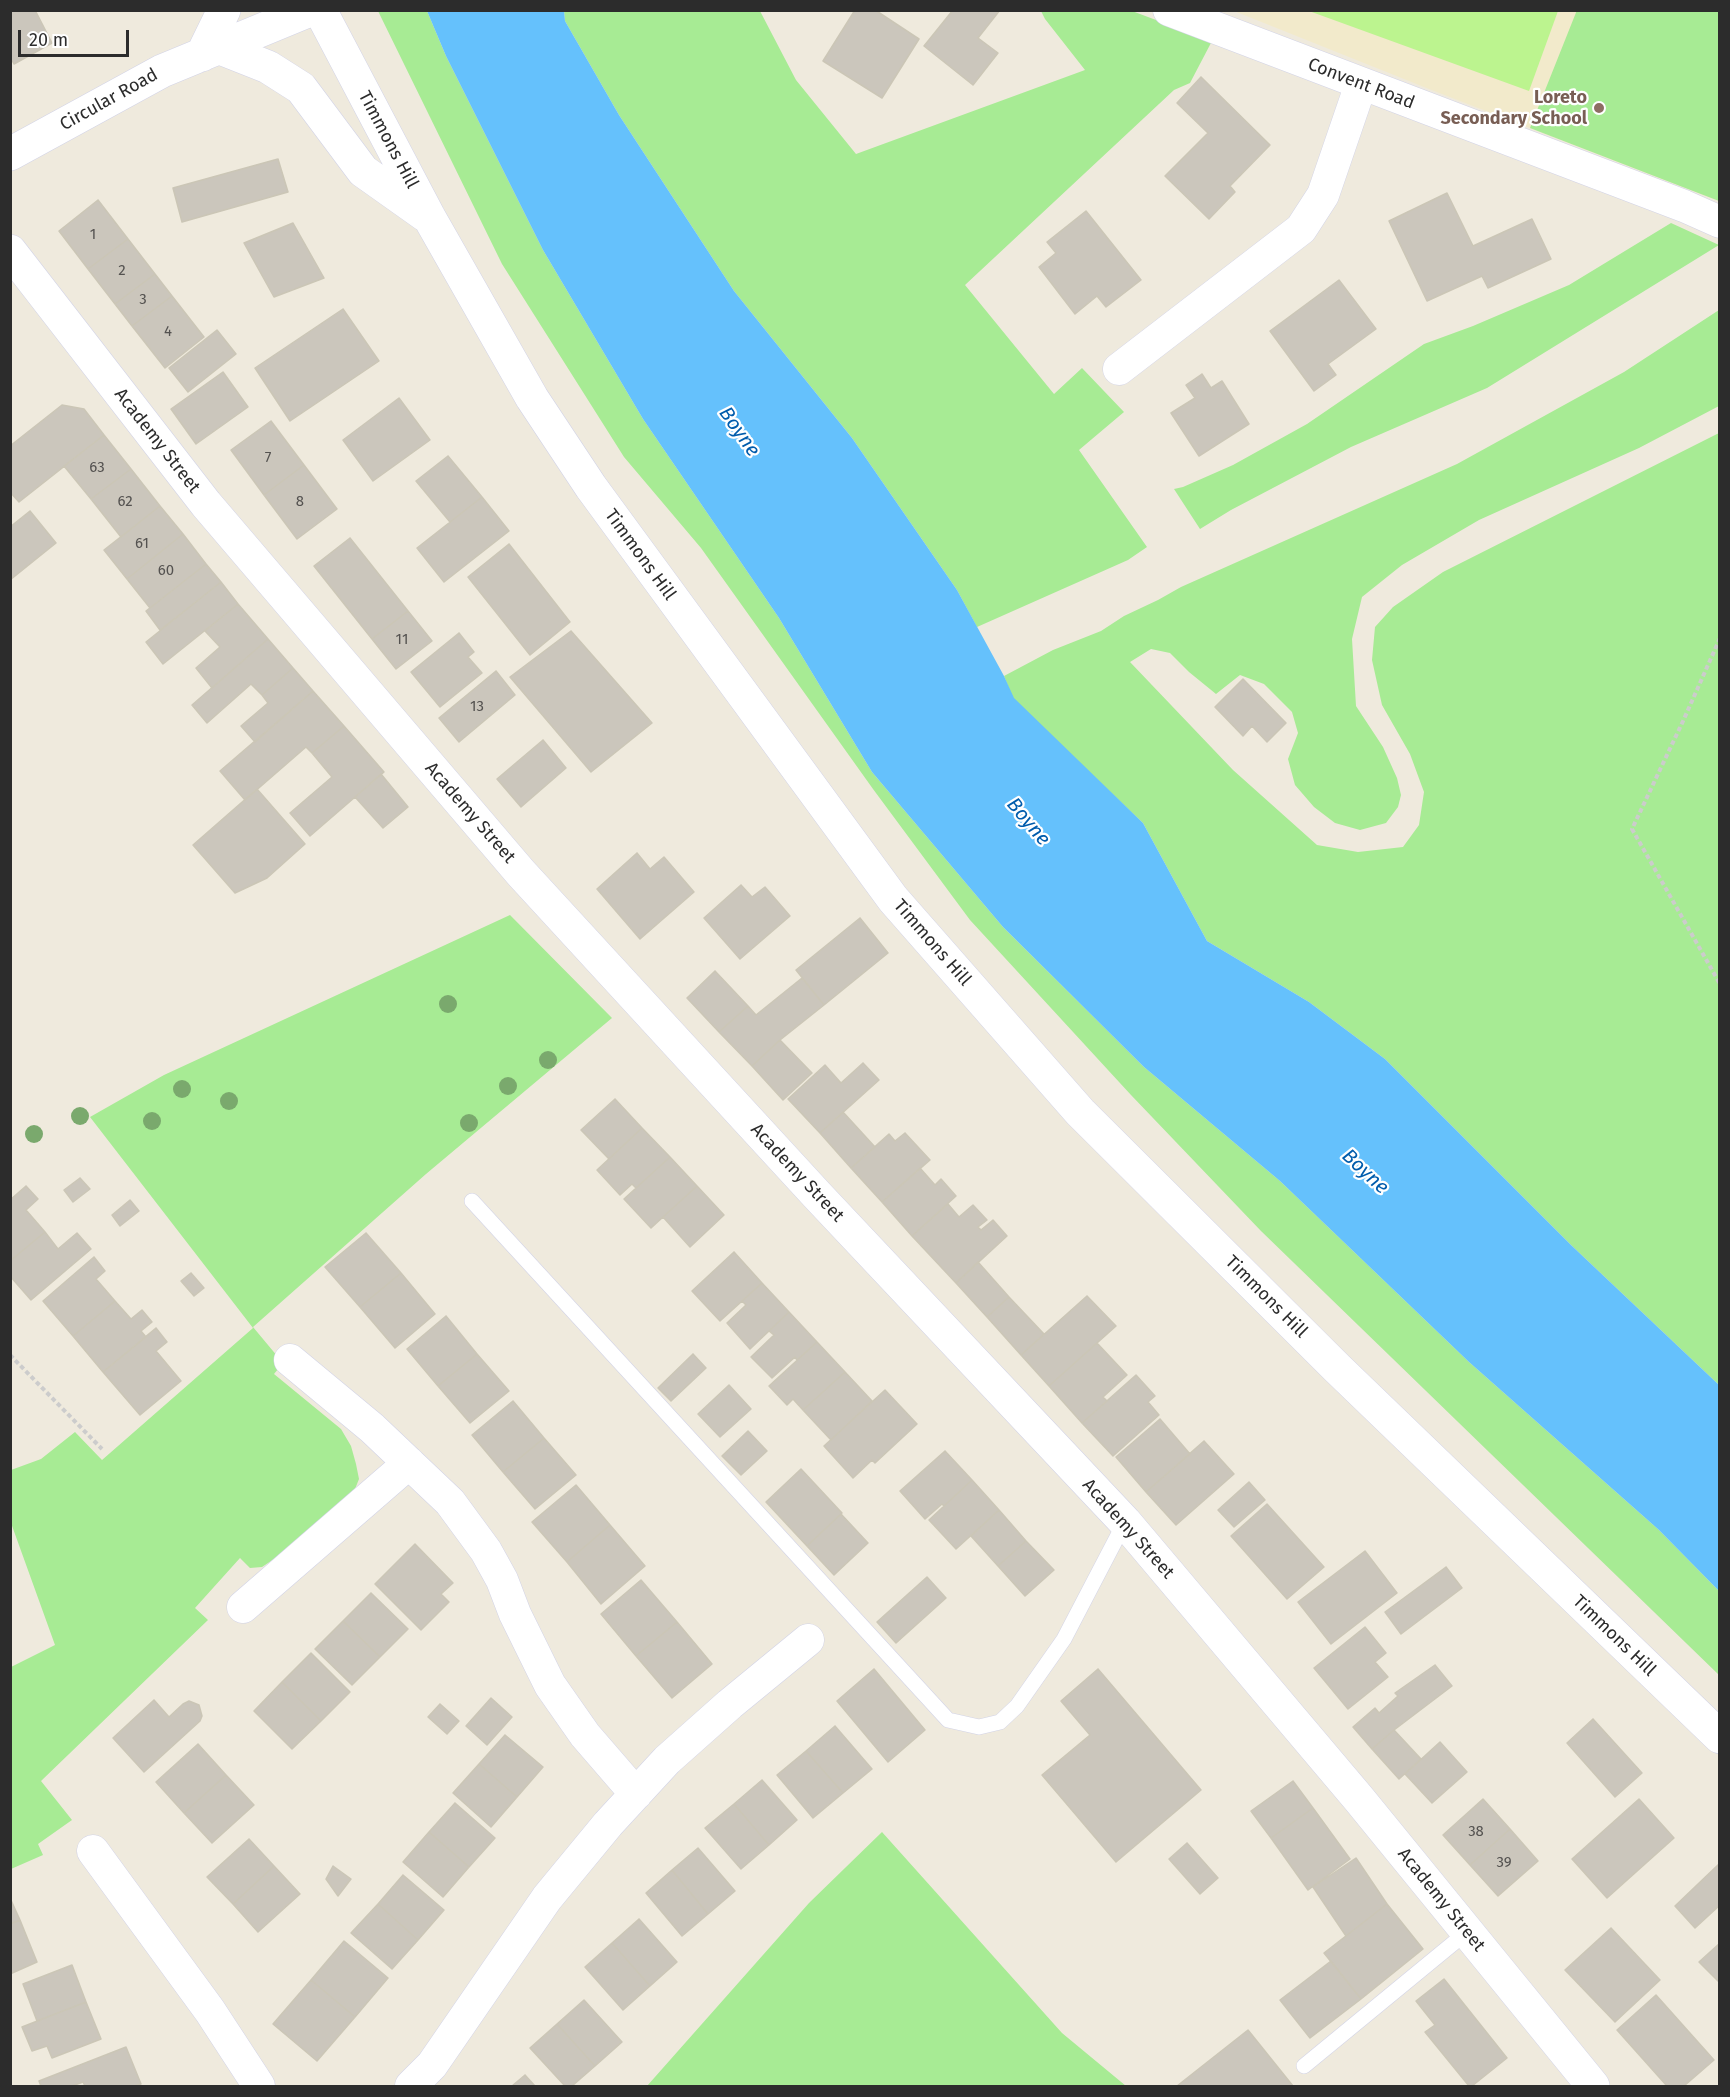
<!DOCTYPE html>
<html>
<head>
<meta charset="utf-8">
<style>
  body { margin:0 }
  #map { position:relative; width:1730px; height:2097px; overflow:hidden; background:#efeadd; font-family:"Fira Sans",sans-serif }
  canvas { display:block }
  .frame { position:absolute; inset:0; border:12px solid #2c2c2c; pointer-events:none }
  .scale { position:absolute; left:18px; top:30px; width:111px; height:27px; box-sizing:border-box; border:3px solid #2c2c2c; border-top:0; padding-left:8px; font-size:18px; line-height:21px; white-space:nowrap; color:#2c2c2c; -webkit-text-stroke:4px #fff; paint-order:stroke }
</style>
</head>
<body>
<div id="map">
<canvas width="1730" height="2097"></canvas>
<div class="frame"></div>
<div class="scale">20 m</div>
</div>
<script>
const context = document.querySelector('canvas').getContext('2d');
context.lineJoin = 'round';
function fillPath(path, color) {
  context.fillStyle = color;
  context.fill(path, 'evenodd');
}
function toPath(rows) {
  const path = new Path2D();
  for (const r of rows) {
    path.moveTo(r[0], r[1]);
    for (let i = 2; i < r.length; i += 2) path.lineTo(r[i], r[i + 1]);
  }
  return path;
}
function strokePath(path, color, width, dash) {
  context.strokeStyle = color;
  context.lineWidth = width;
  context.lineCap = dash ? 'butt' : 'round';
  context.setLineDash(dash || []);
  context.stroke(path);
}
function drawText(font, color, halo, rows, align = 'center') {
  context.font = font + ' "Fira Sans",sans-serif';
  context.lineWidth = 4.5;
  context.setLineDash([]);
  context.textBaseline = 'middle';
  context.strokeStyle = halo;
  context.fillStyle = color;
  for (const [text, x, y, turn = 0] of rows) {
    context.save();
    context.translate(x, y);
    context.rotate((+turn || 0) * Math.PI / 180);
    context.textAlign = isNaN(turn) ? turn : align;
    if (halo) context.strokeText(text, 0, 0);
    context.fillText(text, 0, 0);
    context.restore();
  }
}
fillPath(toPath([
  [1234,11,1719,11,1719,201,1429,89]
]), '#f2eacb');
fillPath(toPath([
  [1577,10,1719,11,1719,201,1530,128],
  [378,11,427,11,446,56,543,250,643,419,779,618,872,772,1003,927,1144,1067,1280,1181,1469,1362,1659,1530,1719,1591,1719,1675,1261,1231,1131,1095,970,920,873,789,701,548,624,457,502,264],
  [564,11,760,11,796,80,856,154,1085,70,1045,19,1041,11,1132,11,1212,41,1190,83,1174,90,965,285,1054,394,1082,368,1124,412,1079,450,1147,547,1128,560,977,627,957,590,852,438,734,291,619,115,565,21],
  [1671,223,1719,245,1487,388,1351,447,1231,510,1200,529,1174,489,1183,487,1233,465,1307,424,1424,344,1473,326,1569,285],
  [1719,310,1719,406,1639,448,1479,520,1402,565,1362,597,1352,639,1356,706,1383,747,1397,778,1401,795,1398,807,1386,823,1360,830,1335,823,1314,807,1295,785,1288,759,1298,733,1292,712,1264,684,1240,675,1216,694,1189,672,1170,653,1151,649,1130,662,1233,770,1317,845,1358,852,1403,847,1419,825,1424,792,1410,754,1382,705,1372,660,1375,627,1393,607,1443,572,1719,433,1719,1385,1571,1245,1385,1059,1309,1002,1207,941,1143,823,1014,701,1004,676,1053,650,1101,631,1124,616,1158,600,1181,587,1457,464,1624,372],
  [510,915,612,1018,426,1174,253,1327,283,1363,274,1374,341,1429,351,1446,356,1464,359,1479,355,1489,280,1555,262,1567,250,1568,240,1558,195,1608,208,1620,41,1781,72,1820,38,1844,43,1855,11,1869,11,1667,55,1645,11,1523,11,1470,41,1459,75,1432,102,1460,253,1328,90,1117,164,1075],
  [882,1832,1062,2033,1126,2086,647,2086,809,1903]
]), '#a7eb94');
fillPath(toPath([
  [1309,11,1558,11,1529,91]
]), '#bcf48f');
fillPath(toPath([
  [427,11,564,11,565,21,619,115,734,291,852,438,957,590,1004,676,1014,698,1143,823,1207,941,1309,1002,1385,1059,1571,1245,1719,1385,1719,1591,1659,1530,1469,1362,1280,1181,1144,1067,1003,927,872,772,779,618,643,419,543,250,446,56]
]), '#65c1fc');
const building = toPath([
  [10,10,35,10,52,43,14,64,10,57,10,10],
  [855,10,875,10,919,39,882,98,823,61,855,10],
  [953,10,1000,10,978,38,998,53,973,85,924,46,953,10],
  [1201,77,1270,145,1230,186,1235,192,1209,219,1165,176,1208,133,1177,103,1201,77],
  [278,159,288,192,182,222,173,188,278,159],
  [1447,193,1473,246,1532,219,1551,259,1488,288,1482,276,1427,301,1389,221,1447,193],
  [98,200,128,239,88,269,59,231,98,200],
  [1086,211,1141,280,1106,307,1097,296,1075,314,1039,267,1056,253,1047,242,1086,211],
  [293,223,324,278,274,297,244,243,293,223],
  [128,239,155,274,115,304,88,269,128,239],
  [155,274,172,296,132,326,115,304,155,274],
  [1339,280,1376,329,1328,364,1336,375,1314,391,1270,331,1339,280],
  [172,296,204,337,165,368,132,326,172,296],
  [343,309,379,361,290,421,255,368,343,309],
  [217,330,236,354,188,392,169,368,217,330],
  [223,372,248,407,196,444,171,409,223,372],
  [1202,374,1211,388,1222,381,1249,424,1199,456,1171,413,1195,398,1186,385,1202,374],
  [399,398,430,440,373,481,343,440,399,398],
  [62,405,84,409,104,435,19,502,10,492,10,446,62,405],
  [271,421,304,465,264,495,231,450,271,421],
  [104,435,131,469,91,499,64,466,104,435],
  [448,456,482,497,450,522,416,481,448,456],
  [304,465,337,509,297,539,264,495,304,465],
  [131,469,160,506,121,537,91,499,131,469],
  [482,497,509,531,444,582,417,548,482,497],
  [160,506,183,534,127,579,104,550,160,506],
  [30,511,56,543,10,580,10,527,30,511],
  [183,534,206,564,150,608,127,579,183,534],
  [350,538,408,611,372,639,314,566,350,538],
  [509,544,570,622,530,655,468,577,509,544],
  [206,564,221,582,160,630,146,611,206,564],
  [221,582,238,604,163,664,146,642,221,582],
  [238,604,268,639,212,688,196,668,220,647,205,631,238,604],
  [408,611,432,641,396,669,372,639,408,611],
  [571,631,652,723,591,772,510,677,571,631],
  [459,633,474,652,468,657,482,673,440,707,411,672,459,633],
  [268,639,293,668,262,695,251,684,207,723,192,705,268,639],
  [293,668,313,691,255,742,241,726,268,703,262,695,293,668],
  [496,671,515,695,459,742,439,718,496,671],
  [1243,679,1286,723,1267,742,1252,726,1243,736,1215,707,1243,679],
  [313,691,344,726,312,753,306,747,245,800,220,771,313,691],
  [344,726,384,772,310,836,290,813,332,777,312,753,344,726],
  [543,740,566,768,521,807,497,779,543,740],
  [381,774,408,807,383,828,355,797,381,774],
  [257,789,305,844,267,878,235,893,193,845,257,789],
  [637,853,650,869,664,857,694,892,640,939,597,889,637,853],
  [741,885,752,897,765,887,790,916,740,959,704,918,741,885],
  [860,918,888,953,824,1005,796,970,860,918],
  [715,971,748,1006,719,1032,687,998,715,971],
  [802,978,824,1005,780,1040,752,1066,719,1032,748,1006,756,1015,802,978],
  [780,1040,812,1073,783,1100,752,1066,780,1040],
  [863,1063,879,1080,820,1133,788,1099,825,1065,841,1083,863,1063],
  [615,1099,642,1128,609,1159,581,1130,615,1099],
  [843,1112,875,1147,851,1168,820,1133,843,1112],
  [642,1128,670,1157,636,1188,632,1184,620,1195,597,1170,642,1128],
  [905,1133,930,1160,882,1202,851,1168,889,1134,895,1141,905,1133],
  [670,1157,697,1186,651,1228,624,1199,670,1157],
  [920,1168,935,1185,941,1179,956,1196,912,1236,882,1202,920,1168],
  [80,1178,90,1189,73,1202,64,1190,80,1178],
  [26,1186,38,1199,26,1210,45,1232,10,1261,10,1200,26,1186],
  [697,1186,724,1215,690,1247,663,1217,697,1186],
  [130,1200,139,1211,120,1226,112,1215,130,1200],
  [948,1204,959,1217,973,1205,987,1220,978,1227,981,1230,993,1220,1007,1236,956,1283,912,1236,948,1204],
  [45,1232,58,1249,77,1233,91,1249,31,1300,10,1276,10,1261,45,1232],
  [366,1233,401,1273,360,1307,325,1267,366,1233],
  [734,1252,762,1283,720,1321,692,1291,734,1252],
  [94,1257,105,1271,96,1279,115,1301,73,1336,43,1301,94,1257],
  [978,1262,1009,1297,987,1317,956,1283,978,1262],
  [191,1273,204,1288,194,1296,181,1281,191,1273],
  [401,1273,435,1314,395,1348,360,1307,401,1273],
  [762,1283,789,1312,750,1349,727,1323,746,1305,742,1301,762,1283],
  [1087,1296,1116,1326,1049,1386,1021,1355,1087,1296],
  [1009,1297,1044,1334,1021,1355,987,1317,1009,1297],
  [115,1301,131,1319,142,1310,152,1322,141,1331,146,1337,103,1372,73,1336,115,1301],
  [789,1312,817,1342,797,1360,795,1357,772,1378,751,1357,774,1335,769,1331,789,1312],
  [446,1316,477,1354,438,1386,407,1349,446,1316],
  [156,1328,167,1342,156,1351,181,1381,140,1415,103,1372,156,1328],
  [817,1342,845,1372,803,1410,793,1399,787,1405,769,1386,817,1342],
  [1097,1343,1127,1375,1103,1397,1107,1401,1082,1423,1049,1386,1097,1343],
  [477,1354,509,1391,470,1423,438,1386,477,1354],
  [693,1354,706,1368,671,1401,658,1388,693,1354],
  [845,1372,872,1401,831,1440,803,1410,845,1372],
  [1136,1375,1155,1396,1148,1402,1159,1415,1113,1456,1082,1423,1136,1375],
  [729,1385,751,1409,720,1437,698,1414,729,1385],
  [885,1390,917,1424,875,1463,872,1460,853,1478,824,1446,885,1390],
  [513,1401,544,1438,503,1472,472,1435,513,1401],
  [1160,1419,1190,1454,1146,1492,1116,1457,1160,1419],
  [748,1431,767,1451,741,1475,722,1456,748,1431],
  [544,1438,576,1475,535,1509,503,1472,544,1438],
  [1204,1441,1234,1474,1176,1525,1146,1492,1204,1441],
  [945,1451,972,1480,944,1506,942,1504,925,1519,900,1491,945,1451],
  [801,1469,842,1513,807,1546,766,1502,801,1469],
  [972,1480,999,1510,956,1549,929,1520,972,1480],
  [1249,1482,1265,1500,1234,1527,1218,1510,1249,1482],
  [576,1485,610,1525,567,1562,532,1522,576,1485],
  [1267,1504,1324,1567,1287,1599,1231,1536,1267,1504],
  [999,1510,1026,1541,998,1566,971,1536,999,1510],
  [841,1514,868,1543,834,1575,807,1546,841,1514],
  [610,1525,645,1566,601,1604,567,1562,610,1525],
  [1026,1541,1054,1570,1025,1596,998,1566,1026,1541],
  [415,1544,453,1583,441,1594,449,1602,421,1630,375,1584,415,1544],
  [1365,1551,1397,1593,1331,1644,1298,1602,1365,1551],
  [1446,1567,1462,1588,1401,1634,1385,1612,1446,1567],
  [927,1577,946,1598,896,1643,877,1622,927,1577],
  [641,1580,677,1622,636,1656,601,1614,641,1580],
  [371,1593,408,1629,380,1657,343,1621,371,1593],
  [343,1621,380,1657,352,1685,315,1649,343,1621],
  [677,1622,712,1664,672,1698,636,1656,677,1622],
  [1365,1627,1386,1653,1375,1662,1388,1677,1348,1709,1314,1668,1365,1627],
  [311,1653,350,1692,321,1721,282,1682,311,1653],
  [1435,1665,1452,1686,1394,1730,1372,1749,1353,1727,1375,1708,1379,1713,1398,1696,1395,1693,1435,1665],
  [874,1669,925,1730,888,1762,837,1701,874,1669],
  [1098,1669,1201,1790,1116,1862,1042,1775,1090,1735,1061,1701,1098,1669],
  [282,1682,321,1721,292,1749,254,1711,282,1682],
  [491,1698,512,1717,487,1745,466,1726,491,1698],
  [154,1700,169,1717,183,1704,189,1701,199,1705,202,1716,200,1721,144,1772,113,1738,154,1700],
  [440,1704,459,1721,447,1734,428,1717,440,1704],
  [1593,1719,1642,1773,1615,1797,1567,1743,1593,1719],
  [835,1726,872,1769,843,1793,806,1751,835,1726],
  [1394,1730,1421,1759,1399,1779,1372,1749,1394,1730],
  [505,1735,543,1767,517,1797,479,1764,505,1735],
  [1440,1742,1467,1772,1432,1803,1405,1774,1440,1742],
  [198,1744,226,1775,184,1813,156,1782,198,1744],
  [806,1751,843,1793,813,1818,777,1775,806,1751],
  [479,1764,517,1797,491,1827,453,1793,479,1764],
  [226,1775,254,1805,212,1843,184,1813,226,1775],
  [762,1780,797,1820,769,1845,734,1804,762,1780],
  [1293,1781,1313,1808,1271,1838,1251,1811,1293,1781],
  [1483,1799,1510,1829,1470,1865,1443,1835,1483,1799],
  [1639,1799,1674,1838,1607,1898,1572,1859,1639,1799],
  [455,1803,495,1838,469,1867,429,1832,455,1803],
  [734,1804,769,1845,741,1869,705,1828,734,1804],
  [1313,1808,1350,1859,1308,1890,1271,1838,1313,1808],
  [1510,1829,1538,1861,1498,1896,1470,1865,1510,1829],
  [429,1832,469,1867,443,1897,403,1862,429,1832],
  [249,1839,274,1866,233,1904,207,1877,249,1839],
  [1187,1843,1218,1878,1200,1894,1169,1859,1187,1843],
  [698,1848,735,1891,708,1914,672,1870,698,1848],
  [1356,1858,1387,1904,1346,1936,1313,1887,1356,1858],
  [1720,1863,1720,1905,1695,1928,1675,1906,1720,1863],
  [274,1866,300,1894,258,1932,233,1904,274,1866],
  [333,1866,351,1879,338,1896,326,1879,333,1866],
  [672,1870,708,1914,682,1936,646,1893,672,1870],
  [403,1875,444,1910,418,1940,378,1904,403,1875],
  [10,1898,20,1920,10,1924,10,1898],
  [378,1904,418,1940,392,1969,351,1933,378,1904],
  [1387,1904,1423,1949,1361,1999,1324,1953,1387,1904],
  [639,1919,677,1962,650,1986,612,1943,639,1919],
  [20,1920,37,1962,10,1974,10,1924,20,1920],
  [1611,1928,1660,1980,1615,2022,1565,1970,1611,1928],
  [344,1941,388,1978,355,2017,311,1980,344,1941],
  [612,1943,650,1986,623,2010,585,1967,612,1943],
  [1720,1943,1720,1983,1699,1962,1720,1943],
  [1331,1961,1361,1999,1310,2038,1280,2000,1331,1961],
  [72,1965,86,2002,37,2021,23,1984,72,1965],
  [1444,1979,1507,2058,1472,2086,1469,2086,1425,2032,1435,2025,1416,2001,1444,1979],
  [311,1980,355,2017,317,2061,273,2024,311,1980],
  [1656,1995,1714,2060,1684,2086,1667,2086,1617,2030,1656,1995],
  [584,2000,622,2042,595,2066,557,2024,584,2000],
  [86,2002,101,2039,52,2058,47,2046,32,2051,22,2027,86,2002],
  [557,2024,595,2066,572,2086,565,2086,530,2048,557,2024],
  [1248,2030,1293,2086,1177,2086,1248,2030],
  [126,2047,141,2084,134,2086,85,2086,83,2082,72,2086,41,2086,39,2081,126,2047],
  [525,2075,535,2086,512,2086,525,2075]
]);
fillPath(building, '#cbc6bc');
strokePath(building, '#cbc6b6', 1.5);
const lane = toPath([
  [472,1201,948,1720,979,1727,1000,1722,1017,1706,1064,1639,1125,1522],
  [1304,2066,1467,1932]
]);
const street = toPath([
  [1169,10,1684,206,1720,222],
  [1119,369,1301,229,1323,195,1361,84],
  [290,1360,372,1428,450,1502,486,1551,502,1580,515,1614,550,1685,585,1735,636,1794],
  [243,1607,409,1463],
  [93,1851,210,2011,259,2086],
  [411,2086,432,2065,547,1898,608,1824,667,1760,730,1704,808,1640]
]);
const secondary = toPath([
  [320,10,429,217,532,398,591,487,893,899,1080,1112,1337,1368,1720,1737],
  [220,48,268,67,301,88,363,171,425,215],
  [202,55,224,10],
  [10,154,162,71,310,10],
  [10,251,206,504,521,873,817,1195,1125,1522,1359,1799,1593,2086]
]);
strokePath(lane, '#d2d3e6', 16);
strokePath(street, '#d2d3e6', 33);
strokePath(secondary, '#d2d3e6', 34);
strokePath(toPath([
  [1720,638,1684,719,1632,829,1720,984],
  [10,1355,102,1449]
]), '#ccc', 4, [4.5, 3]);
strokePath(lane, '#fff', 15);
strokePath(street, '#fff', 32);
strokePath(secondary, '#fff', 33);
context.fillStyle = '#7aa96d';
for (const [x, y] of [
  [448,1004],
  [548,1060],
  [508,1086],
  [182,1089],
  [229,1101],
  [80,1116],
  [152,1121],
  [469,1123],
  [34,1134]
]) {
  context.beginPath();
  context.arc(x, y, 9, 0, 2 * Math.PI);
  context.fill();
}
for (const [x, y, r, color] of [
  [1599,108,6,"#8d6e63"]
]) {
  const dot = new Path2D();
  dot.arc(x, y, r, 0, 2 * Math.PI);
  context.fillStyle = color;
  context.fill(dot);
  strokePath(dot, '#fff', 2);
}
drawText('15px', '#545250', null, [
  ["1",93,235],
  ["2",122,271],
  ["3",143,300],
  ["4",168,332],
  ["7",268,458],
  ["63",97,468],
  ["62",125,502],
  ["8",300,502],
  ["61",142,544],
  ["60",166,571],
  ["11",402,640],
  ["13",477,707],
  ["38",1476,1832],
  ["39",1504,1863]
]);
drawText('18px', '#2c2c2c', '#fff', [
  ["Convent Road",1361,84,21],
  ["Circular Road",109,100,-29],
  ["Timmons Hill",388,140,62],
  ["Academy Street",157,441,52],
  ["Timmons Hill",640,555,54],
  ["Academy Street",470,813,49],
  ["Timmons Hill",932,943,49],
  ["Academy Street",797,1173,47],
  ["Timmons Hill",1266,1297,45],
  ["Academy Street",1128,1529,48],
  ["Timmons Hill",1614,1636,44],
  ["Academy Street",1441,1900,51]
]);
drawText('bold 18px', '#785e54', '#fff', [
  ["Loreto",1587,98],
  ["Secondary School",1587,119]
], 'right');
drawText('italic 20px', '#005cac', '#fff', [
  ["Boyne",739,432,55],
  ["Boyne",1028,822,50],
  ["Boyne",1365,1172,43]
]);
</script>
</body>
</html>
